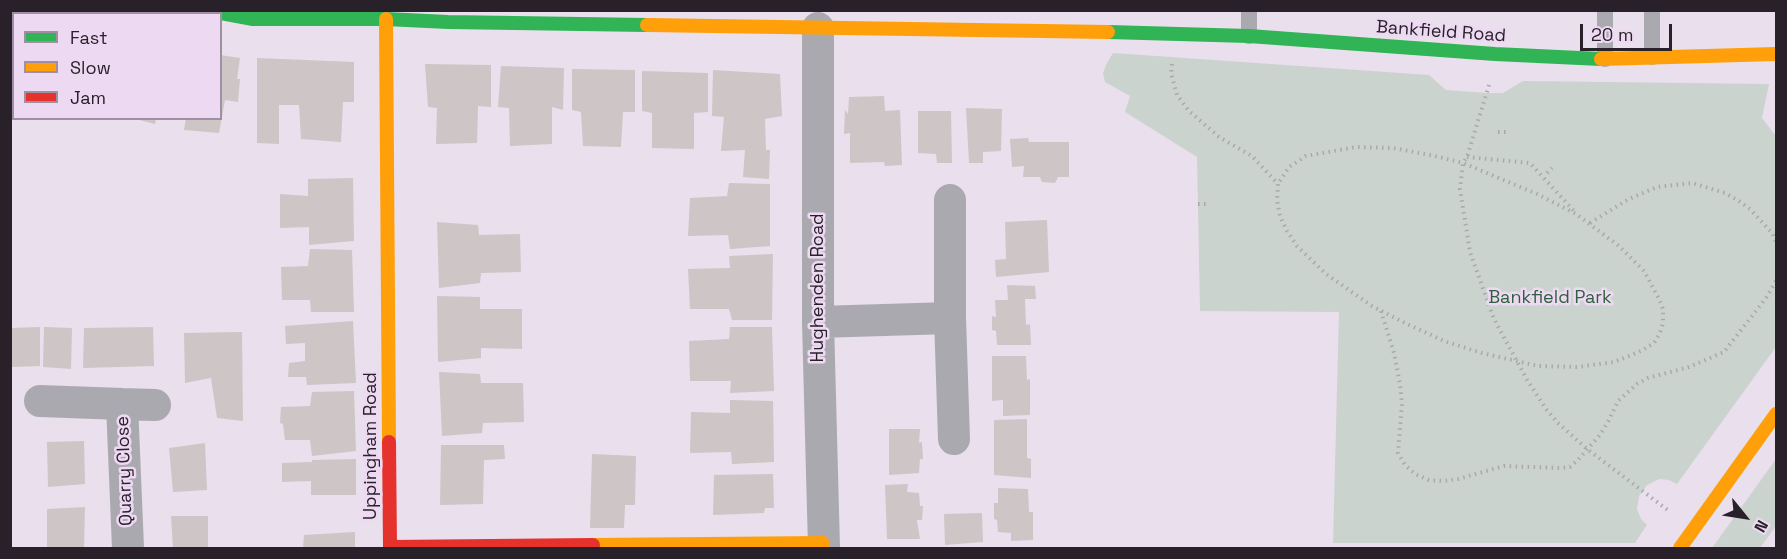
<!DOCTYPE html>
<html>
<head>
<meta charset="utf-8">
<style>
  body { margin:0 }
  #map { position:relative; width:1787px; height:559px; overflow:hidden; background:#eadfec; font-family:"Space Grotesk",sans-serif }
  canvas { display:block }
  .frame { position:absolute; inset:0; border:12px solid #28212a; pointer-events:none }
  .legend { position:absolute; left:12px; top:12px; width:210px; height:108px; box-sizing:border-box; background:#eed9f2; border:2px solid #9f8fa2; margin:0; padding:8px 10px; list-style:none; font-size:18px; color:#28212a }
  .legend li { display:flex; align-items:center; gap:12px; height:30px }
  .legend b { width:30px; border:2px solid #9f8fa2 }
  .north { position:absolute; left:1715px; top:487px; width:60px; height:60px; -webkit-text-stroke:4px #eed9f2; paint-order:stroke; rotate:120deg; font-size:16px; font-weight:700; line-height:24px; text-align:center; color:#28212a }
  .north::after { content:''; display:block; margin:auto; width:21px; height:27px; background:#28212a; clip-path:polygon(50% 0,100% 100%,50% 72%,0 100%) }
  .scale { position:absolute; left:1580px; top:24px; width:92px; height:27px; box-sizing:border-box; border:3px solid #28212a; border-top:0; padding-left:8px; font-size:18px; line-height:21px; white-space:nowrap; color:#28212a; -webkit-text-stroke:4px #eed9f2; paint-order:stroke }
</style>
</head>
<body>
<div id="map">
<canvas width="1787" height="559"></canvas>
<div class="frame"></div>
<ul class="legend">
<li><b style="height:8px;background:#30b455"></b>Fast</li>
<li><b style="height:8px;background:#ff9f0a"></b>Slow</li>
<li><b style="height:8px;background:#e5322d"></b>Jam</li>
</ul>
<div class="north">N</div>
<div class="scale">20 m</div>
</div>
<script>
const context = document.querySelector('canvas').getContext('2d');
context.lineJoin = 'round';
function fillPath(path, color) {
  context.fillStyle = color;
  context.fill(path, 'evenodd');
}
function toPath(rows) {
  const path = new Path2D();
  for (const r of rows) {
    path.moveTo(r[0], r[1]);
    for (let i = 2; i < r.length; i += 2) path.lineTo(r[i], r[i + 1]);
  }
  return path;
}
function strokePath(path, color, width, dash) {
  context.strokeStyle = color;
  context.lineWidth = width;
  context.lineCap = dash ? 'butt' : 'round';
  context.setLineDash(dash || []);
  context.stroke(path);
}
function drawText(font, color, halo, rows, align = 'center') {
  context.font = font + ' "Space Grotesk",sans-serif';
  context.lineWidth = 5;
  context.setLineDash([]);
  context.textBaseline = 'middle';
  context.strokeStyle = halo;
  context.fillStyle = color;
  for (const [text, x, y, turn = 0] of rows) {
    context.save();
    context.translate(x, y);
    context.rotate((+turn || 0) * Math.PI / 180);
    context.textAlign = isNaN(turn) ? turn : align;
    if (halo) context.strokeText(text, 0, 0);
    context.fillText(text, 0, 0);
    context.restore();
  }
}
fillPath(toPath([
  [1113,53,1429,75,1446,90,1488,93,1503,93,1523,81,1769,84,1762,118,1776,136,1776,347,1677,484,1669,480,1659,479,1647,485,1639,496,1637,509,1641,519,1647,525,1635,543,1333,543,1339,312,1200,311,1197,157,1125,112,1130,96,1105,82,1103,73,1107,63],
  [1776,459,1776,526,1760,548,1712,548]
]), '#cbd3cf');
fillPath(toPath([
  [10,13,14,13,14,96,10,95],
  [220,55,240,58,237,79,240,79,238,102,225,100,219,133,184,130,186,118,220,118],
  [257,58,354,62,354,102,343,102,341,142,301,139,299,105,279,105,279,144,257,143],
  [425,64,491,65,491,107,478,106,477,143,436,144,437,108,428,107],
  [501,66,564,68,563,110,552,107,552,144,510,146,509,108,498,107],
  [572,69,635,70,635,112,623,112,621,147,583,146,581,112,572,110],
  [713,70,780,74,782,116,765,119,766,150,770,150,769,179,743,177,745,150,721,151,724,117,712,116],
  [642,71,708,73,708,112,694,113,694,149,652,148,652,113,642,111],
  [884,96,885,111,900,110,902,165,885,166,884,162,850,163,850,133,844,134,845,110,848,114,849,97],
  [966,108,1002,109,1001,151,983,152,983,163,969,163],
  [918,111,951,111,952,163,937,163,936,154,918,153],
  [132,118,156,118,155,124],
  [1028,138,1029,142,1069,142,1069,177,1058,177,1055,183,1042,182,1040,177,1023,177,1024,166,1012,167,1010,139],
  [353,178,354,241,309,245,309,227,280,228,280,194,308,196,308,179],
  [729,183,770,184,770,246,730,249,728,235,688,236,690,198,727,196],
  [1047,220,1049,272,996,277,995,260,1006,259,1005,222],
  [437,222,478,225,479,235,520,234,521,272,481,273,480,283,439,288],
  [310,249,352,250,354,312,311,312,310,300,282,300,281,267,308,266],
  [773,254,772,320,732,320,729,309,690,309,688,269,730,268,729,256],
  [1007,285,1035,286,1036,299,1025,299,1026,325,1030,324,1031,345,997,345,996,331,992,330,992,316,996,317,995,300,1008,300],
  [437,296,480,297,480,309,522,309,522,349,481,348,481,358,438,362],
  [353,321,356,383,307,385,306,377,288,377,289,363,305,361,305,343,286,344,285,326],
  [40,327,40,366,12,367,11,328],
  [44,327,72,328,71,369,43,367],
  [153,327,154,366,83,368,84,328],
  [730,327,772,327,774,391,730,393,731,381,690,381,689,341,729,339],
  [242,332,243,421,217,418,211,378,185,383,184,333],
  [992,356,1026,356,1027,380,1030,379,1030,415,1003,416,1003,400,992,401],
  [439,372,480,374,481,383,523,383,524,422,483,423,482,433,442,436],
  [354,391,356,451,312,456,310,440,285,440,283,424,280,423,281,407,310,406,312,392],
  [730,400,773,401,774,462,732,464,731,452,690,453,691,412,730,413],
  [1027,419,1027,458,1031,459,1031,478,994,475,994,420],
  [889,429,920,429,919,443,922,442,923,459,920,459,919,473,889,475],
  [84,441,85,484,48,487,47,442],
  [205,443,207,490,173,492,169,448],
  [441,445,504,445,505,459,484,460,483,504,440,505],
  [592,454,636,456,635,505,625,505,624,528,590,528],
  [356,459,356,495,311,495,311,481,282,482,282,463,312,462,312,460],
  [773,474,774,508,765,508,764,513,713,515,714,475],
  [908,484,907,492,919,493,920,506,923,506,922,520,917,520,920,539,887,539,885,485],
  [998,488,1028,489,1029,512,1033,512,1033,540,1011,541,1011,533,998,532,997,520,994,519,994,503,998,503],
  [85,507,84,548,47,548,47,509],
  [982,513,983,542,945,545,944,514],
  [171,516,208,516,208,548,173,548],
  [355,532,355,548,303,548,304,535]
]), '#cec5c6');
strokePath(toPath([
  [1172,64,1171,73,1177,95,1189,111,1219,137,1252,156,1278,184,1277,200,1280,216,1287,231,1297,246,1326,274,1372,306,1407,324,1444,341,1482,353,1538,366,1577,367,1614,362,1641,351,1654,343,1660,333,1663,323,1663,309,1659,299,1644,271,1619,246,1576,214,1537,194,1463,163,1435,156,1393,148,1356,147,1306,156,1289,167,1278,184],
  [1489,85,1467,157,1463,163,1460,189,1470,252,1494,319,1526,378,1546,409,1558,423,1587,449,1669,511],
  [1498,132,1507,132],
  [1467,157,1530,163,1574,211],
  [1547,173,1552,168],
  [1198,204,1207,204],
  [1590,223,1629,199,1657,187,1692,183,1725,193,1739,201,1750,209,1773,234,1776,243],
  [1381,311,1394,353,1400,384,1402,403,1398,453,1405,465,1415,474,1429,480,1443,481,1458,479,1504,466,1560,468,1570,467,1578,460,1600,435,1609,420,1618,401,1637,384,1648,378,1689,367,1724,352,1766,298,1776,281]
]), '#aaa8ae', 4, [1.5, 4.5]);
strokePath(toPath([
  [1605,10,1605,59],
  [1652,10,1652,57],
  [1249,36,1249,10]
]), '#aaa9b0', 16);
strokePath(toPath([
  [818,28,818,322,824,548],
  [950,200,950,318,954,439],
  [818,322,950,318],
  [40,401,122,404,128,548],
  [122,404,155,405]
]), '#aaa9b0', 32);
strokePath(toPath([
  [205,10,253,19,386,19,448,22,647,25],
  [1108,32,1249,36,1495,54,1601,59]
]), '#30b455', 14);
strokePath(toPath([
  [386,19,389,442],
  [647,25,1108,32],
  [1601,59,1776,54],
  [593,545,823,543],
  [1680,548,1776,414]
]), '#ff9f0a', 14);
strokePath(toPath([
  [389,442,390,547,593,545]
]), '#e5322d', 14);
drawText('18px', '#28212a', '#eed9f2', [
  ["Bankfield Road",1441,32,4],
  ["Hughenden Road",818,288,-90],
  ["Uppingham Road",371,446,-90],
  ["Quarry Close",125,471,-92]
]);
drawText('18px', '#2e603e', '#eed9f2', [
  ["Bankfield Park",1550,298]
]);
</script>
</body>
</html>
